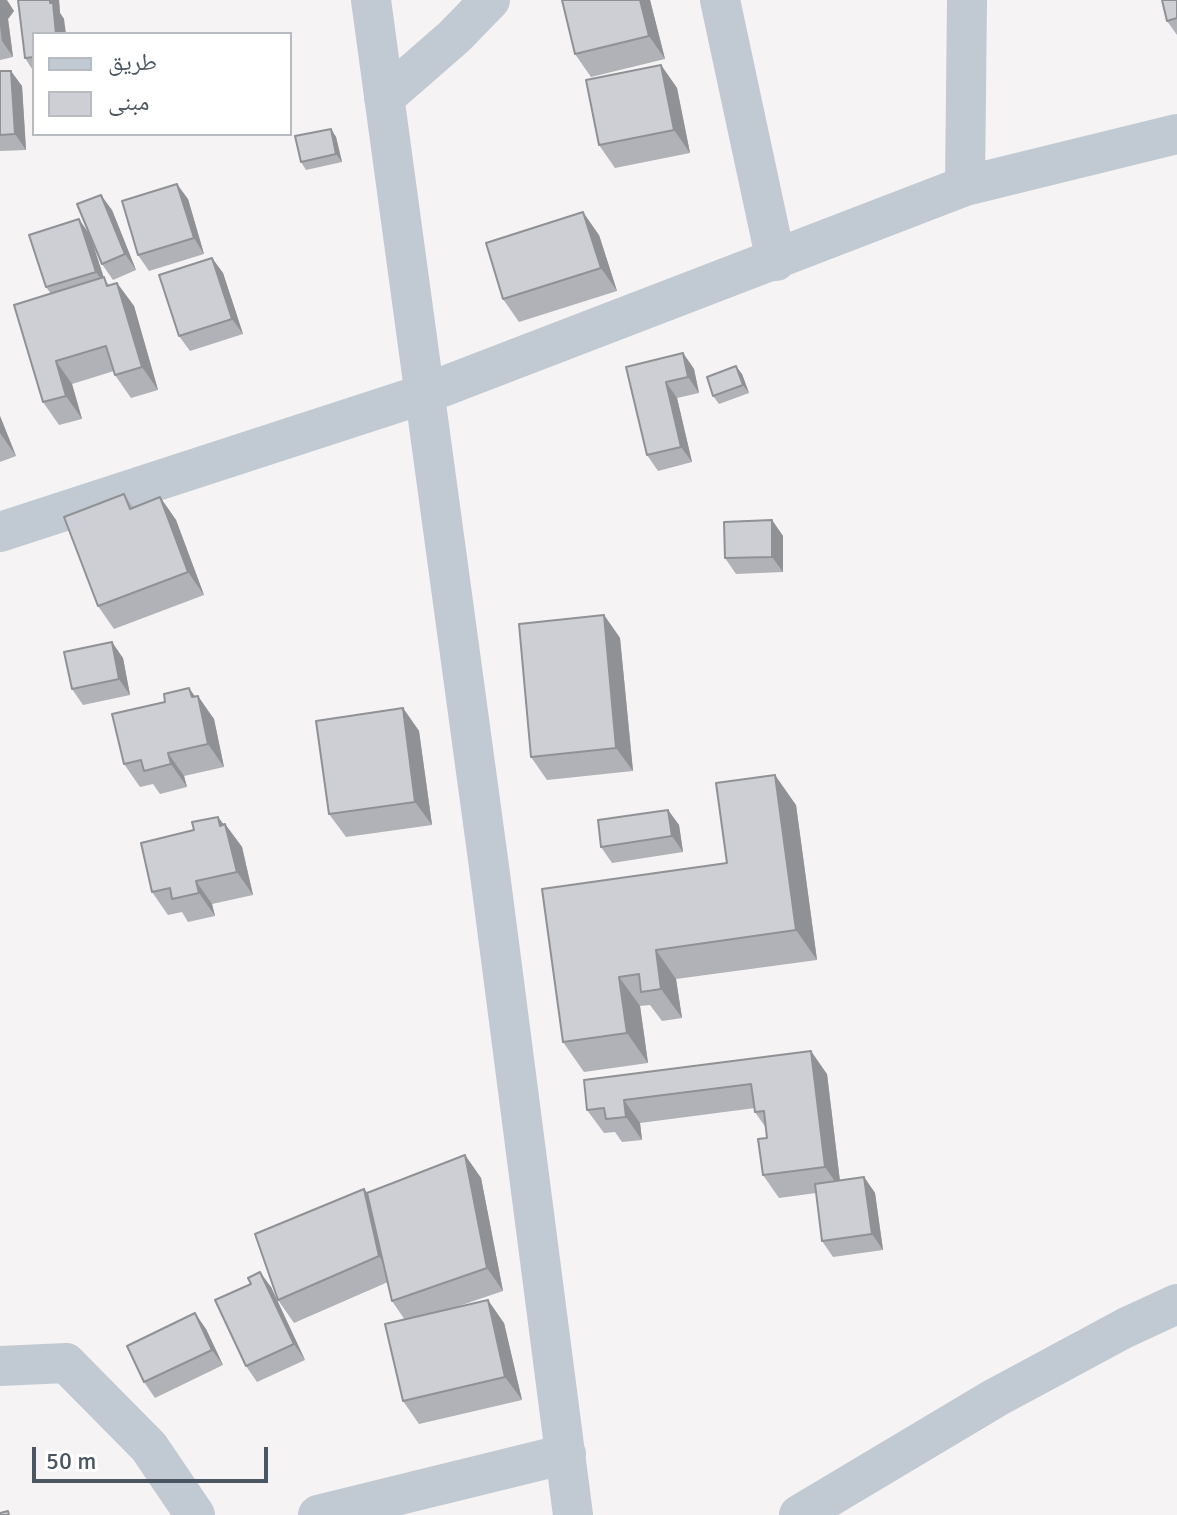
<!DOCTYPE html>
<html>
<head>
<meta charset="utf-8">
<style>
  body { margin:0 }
  #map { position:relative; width:1177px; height:1515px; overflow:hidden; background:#f5f3f3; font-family:Signika,"Noto Naskh Arabic",sans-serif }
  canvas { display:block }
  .legend { position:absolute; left:32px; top:32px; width:260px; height:104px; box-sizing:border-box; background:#fff; border:2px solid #b7bbc0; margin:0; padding:10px 14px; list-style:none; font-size:24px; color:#4a5661 }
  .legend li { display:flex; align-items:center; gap:16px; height:40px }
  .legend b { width:40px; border:2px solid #b7bbc0 }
  .scale { position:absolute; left:32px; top:1447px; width:236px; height:36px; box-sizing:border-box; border:4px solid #4a5661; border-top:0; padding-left:10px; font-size:24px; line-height:28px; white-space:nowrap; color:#4a5661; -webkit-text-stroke:6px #fff; paint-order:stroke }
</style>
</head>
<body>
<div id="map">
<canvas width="1177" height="1515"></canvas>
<ul class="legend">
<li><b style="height:10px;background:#c1cad2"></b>طريق</li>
<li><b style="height:22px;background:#cdcfd5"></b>مبنى</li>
</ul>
<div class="scale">50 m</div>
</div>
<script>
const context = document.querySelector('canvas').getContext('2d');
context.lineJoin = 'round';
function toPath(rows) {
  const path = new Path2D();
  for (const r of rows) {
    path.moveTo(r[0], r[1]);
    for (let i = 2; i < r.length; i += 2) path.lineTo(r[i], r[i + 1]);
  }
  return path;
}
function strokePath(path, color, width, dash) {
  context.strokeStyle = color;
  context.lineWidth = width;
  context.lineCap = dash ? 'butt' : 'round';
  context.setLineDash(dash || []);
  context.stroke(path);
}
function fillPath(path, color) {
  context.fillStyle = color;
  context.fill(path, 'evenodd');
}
strokePath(toPath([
  [371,0,490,874,573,1515],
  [720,0,776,261],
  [384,98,454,37,490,0],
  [965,186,967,0],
  [0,532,424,394,965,186,1177,134],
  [0,1366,66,1363,149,1447,195,1515],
  [318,1515,566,1454],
  [799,1515,995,1398,1125,1328,1177,1304]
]), '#c1cad2', 40);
fillPath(toPath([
  [0,0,14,11,8,19,13,57,0,60],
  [18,0,59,0,60,13,64,19,34,34,34,72,25,58],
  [562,0,650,0,665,59,591,77,575,54],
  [1177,0,1177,35,1167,21],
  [661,65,677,88,690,153,615,168,599,145],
  [0,71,22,86,26,150,0,151],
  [331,129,336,137,342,162,306,170,301,162],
  [188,199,204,254,149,271,138,255],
  [112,210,136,270,113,280,102,264,90,236,103,278,110,286,117,283,134,306,158,390,131,398,115,375,114,371,72,384,82,419,59,425,43,402,51,294,46,287,89,234],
  [599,235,617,291,519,322,503,299],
  [212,258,223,273,243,334,190,351,179,336],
  [683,353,694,369,699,393,677,398,692,462,658,471,647,455,626,367],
  [742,374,749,393,719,404,713,396],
  [0,416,16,456,0,462],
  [124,494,133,507,160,497,176,520,204,595,114,629,98,606],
  [772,520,783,536,783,572,736,574,725,558],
  [604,615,620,638,633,771,547,780,531,757],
  [123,658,130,695,83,705,72,689],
  [195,696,214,719,224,767,184,776,187,787,160,794,153,784,140,787,124,764],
  [403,708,419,731,432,825,346,837,329,814],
  [796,805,817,960,676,979,682,1018,662,1021,650,1005,640,1006,648,1063,584,1072,563,1042,542,889,727,863],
  [668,810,679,825,683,852,612,863,601,847],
  [218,817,224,825,225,824,242,847,253,895,212,904,215,916,188,922,182,912,168,915,152,892,194,830],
  [827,1074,840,1181,864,1177,875,1193,883,1250,833,1257,822,1241,816,1193,779,1198,763,1175,767,1138,766,1128,755,1112,755,1108,640,1123,642,1140,622,1142,615,1132,604,1133,587,1110,584,1080],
  [465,1155,481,1178,503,1291,450,1309,504,1323,522,1400,419,1424,403,1401,405,1320,392,1301,388,1282,294,1323,278,1300,364,1189,368,1193],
  [271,1287,305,1360,257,1382,246,1366],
  [206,1329,223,1365,155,1398,144,1382]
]), '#b0b2b7');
fillPath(toPath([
  [0,0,7,0,14,11,8,19,13,57,2,41,0,26],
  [50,0,59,0,60,13,64,19,66,34,56,34],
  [640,0,650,0,665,59,649,36],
  [661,65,677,88,690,153,674,130],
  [11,71,22,86,26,150,15,134],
  [331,129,336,137,342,162,336,154],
  [177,184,188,199,204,254,194,238],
  [101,195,112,210,136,270,125,254],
  [583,212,599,235,617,291,601,268],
  [79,219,90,235,107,287,96,272],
  [212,258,223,273,243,334,232,319],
  [117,283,134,306,158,390,142,367],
  [683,353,694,369,699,393,688,377],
  [56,361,72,384,82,419,66,396],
  [736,366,742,374,749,393,743,385],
  [666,382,677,398,692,462,681,447],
  [0,416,16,456,0,433],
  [160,497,176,520,204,595,188,572],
  [772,520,783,536,783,572,772,557],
  [604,615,620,638,633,771,616,748],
  [112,642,123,658,130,695,119,679],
  [189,688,199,702,198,696,214,719,224,767,208,744,192,697],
  [403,708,419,731,432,825,415,802],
  [168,753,184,776,187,787,171,764],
  [775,775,796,805,817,960,796,930],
  [668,810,679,825,683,852,672,836],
  [218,817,227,829,225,824,242,847,253,895,237,872,220,826],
  [196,881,212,904,215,916,199,893],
  [656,950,676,979,682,1018,661,989],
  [619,977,640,1006,648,1063,627,1033],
  [811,1051,827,1074,841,1190,825,1167],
  [624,1100,640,1123,642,1140,626,1117],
  [465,1155,481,1178,503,1291,487,1268],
  [864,1177,875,1193,883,1250,872,1234],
  [364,1189,381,1212,395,1279,379,1256],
  [260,1272,271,1287,305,1360,294,1344],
  [488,1300,504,1323,522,1400,505,1377],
  [195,1313,206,1329,223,1365,212,1350]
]), '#909195');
const building = toPath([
  [18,0,50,0,50,3,53,3,56,34,34,34,34,57,25,58,18,0],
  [562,0,640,0,649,36,575,54,562,0],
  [1162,0,1177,0,1177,18,1167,21,1162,0],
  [661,65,674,130,599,145,586,80,661,65],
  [0,71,11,71,15,134,0,135,0,71],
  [331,129,336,154,301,162,295,136,331,129],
  [177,184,194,238,138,255,122,201,177,184],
  [101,195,125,254,102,264,77,204,101,195],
  [583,212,601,268,503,299,486,243,583,212],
  [79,219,96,272,46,287,29,235,79,219],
  [212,258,232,319,179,336,159,275,212,258],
  [104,277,107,286,117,283,142,367,115,375,106,346,56,361,66,396,43,402,14,305,104,277],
  [683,353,688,377,666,382,681,447,647,455,626,367,683,353],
  [736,366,743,385,713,396,707,377,736,366],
  [124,494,130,509,160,497,188,572,98,606,64,517,124,494],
  [772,520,772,557,725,558,724,522,772,520],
  [604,615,616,748,531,757,519,624,604,615],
  [112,642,119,679,72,689,64,652,112,642],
  [189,688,192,697,198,696,208,744,168,753,171,764,144,771,141,760,124,764,112,714,165,702,164,694,189,688],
  [403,708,415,802,329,814,316,721,403,708],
  [775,775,796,930,656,950,661,989,641,992,639,974,619,977,627,1033,563,1042,542,889,727,863,716,783,775,775],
  [668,810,672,836,601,847,598,820,668,810],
  [218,817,220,826,225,824,237,872,196,881,199,893,172,899,170,888,152,892,141,843,194,830,192,822,218,817],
  [811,1051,825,1167,763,1175,758,1139,767,1138,764,1111,755,1112,751,1084,624,1100,626,1117,606,1119,604,1108,587,1110,584,1080,811,1051],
  [465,1155,487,1268,392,1301,367,1193,465,1155],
  [864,1177,872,1234,822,1241,815,1184,864,1177],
  [364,1189,379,1256,278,1300,255,1234,364,1189],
  [260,1272,294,1344,246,1366,215,1300,251,1284,248,1278,260,1272],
  [488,1300,505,1377,403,1401,385,1324,488,1300],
  [195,1313,212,1350,144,1382,127,1346,195,1313],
  [8,1511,9,1515,0,1515,0,1513,8,1511]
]);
fillPath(building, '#cdcfd5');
strokePath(building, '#909195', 2);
</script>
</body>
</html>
